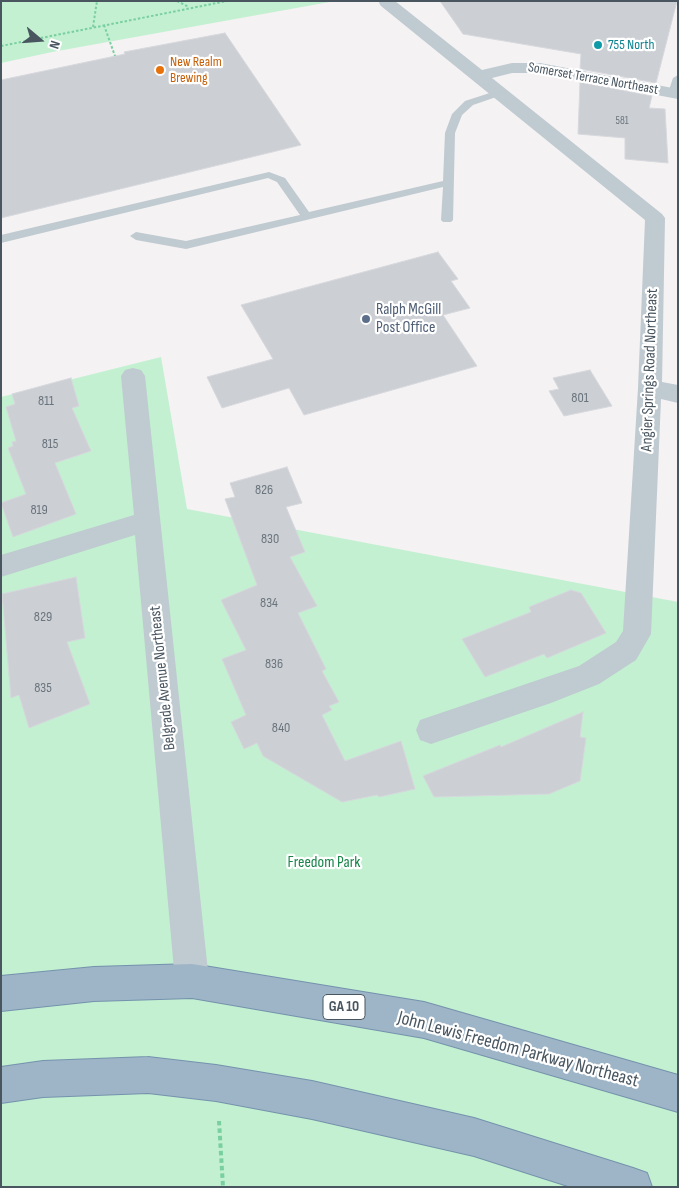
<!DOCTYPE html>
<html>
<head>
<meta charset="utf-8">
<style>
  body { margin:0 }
  #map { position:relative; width:679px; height:1188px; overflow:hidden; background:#f4f2f2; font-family:"Sofia Sans Condensed",sans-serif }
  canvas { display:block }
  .frame { position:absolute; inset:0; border:2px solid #495660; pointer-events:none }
  .north { position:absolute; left:15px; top:15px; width:50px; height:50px; -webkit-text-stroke:4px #fff; paint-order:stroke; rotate:108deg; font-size:14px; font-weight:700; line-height:20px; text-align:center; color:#495660 }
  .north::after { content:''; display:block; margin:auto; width:18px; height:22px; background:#495660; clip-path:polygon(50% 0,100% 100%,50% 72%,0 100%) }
</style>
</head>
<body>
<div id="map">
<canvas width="679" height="1188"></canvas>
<div class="frame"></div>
<div class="north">N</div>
</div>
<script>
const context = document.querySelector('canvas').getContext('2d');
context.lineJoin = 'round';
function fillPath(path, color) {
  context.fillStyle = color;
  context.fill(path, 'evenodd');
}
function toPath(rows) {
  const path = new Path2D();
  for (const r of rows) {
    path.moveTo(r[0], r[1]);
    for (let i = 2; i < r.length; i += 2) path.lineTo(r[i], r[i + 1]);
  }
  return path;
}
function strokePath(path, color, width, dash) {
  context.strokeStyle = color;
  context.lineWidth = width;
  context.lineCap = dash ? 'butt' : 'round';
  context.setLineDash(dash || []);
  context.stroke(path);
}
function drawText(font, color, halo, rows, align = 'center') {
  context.font = font + ' "Sofia Sans Condensed",sans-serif';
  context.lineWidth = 4.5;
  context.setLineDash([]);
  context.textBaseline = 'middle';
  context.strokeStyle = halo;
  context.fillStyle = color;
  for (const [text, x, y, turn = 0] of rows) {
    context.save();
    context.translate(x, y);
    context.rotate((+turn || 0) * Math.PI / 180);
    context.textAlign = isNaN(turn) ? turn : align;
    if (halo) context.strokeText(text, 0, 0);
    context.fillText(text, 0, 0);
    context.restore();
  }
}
fillPath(toPath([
  [1,1,335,1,52,52,1,63],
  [161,357,187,509,678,602,678,1187,1,1187,1,397]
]), '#c2f0d1');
const building = toPath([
  [440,1,677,1,656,83,580,69,581,54,463,34,440,1],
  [225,33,301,145,1,218,1,80,125,54,124,52,225,33],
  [580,82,652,96,649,108,665,109,668,163,625,159,625,138,578,134,580,82],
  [438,252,458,279,451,281,470,308,443,315,477,366,304,415,289,388,222,408,207,377,273,359,241,305,438,252],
  [590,370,612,406,564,416,549,391,559,389,553,378,590,370],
  [71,378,79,406,72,408,91,451,55,463,76,514,13,537,1,503,26,494,8,448,13,446,12,442,16,441,6,407,15,404,12,394,71,378],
  [287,467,302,503,286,507,305,552,290,557,317,606,298,613,326,669,322,671,339,702,329,706,332,710,322,715,345,761,401,741,415,789,379,797,377,795,342,802,263,756,257,743,244,749,231,722,246,715,222,659,246,650,221,600,257,585,225,499,235,497,230,483,287,467],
  [76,577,85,638,67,642,90,704,29,728,19,695,11,698,2,594,76,577],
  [571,590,581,593,606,633,547,658,544,654,485,677,462,639,531,612,529,607,571,590],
  [583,712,580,737,586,738,580,781,549,794,434,797,423,776,500,745,501,747,583,712]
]);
fillPath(building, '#cccfd4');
strokePath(building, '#d6d8dd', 1);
const trunk = toPath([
  [192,964,424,1002,678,1075,678,1112,424,1038,192,998,94,1001,1,1011,1,976,94,967,192,964],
  [148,1057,216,1065,312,1081,474,1118,633,1168,647,1173,652,1187,571,1187,474,1156,312,1119,216,1101,148,1093,43,1097,1,1103,1,1067,43,1061,148,1057]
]);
strokePath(trunk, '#7592ac', 2);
strokePath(toPath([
  [177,1,189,7],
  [104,25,115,56],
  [93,27,97,1],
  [1,46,227,1]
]), '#79cfa0', 2, [2.5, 2]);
strokePath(toPath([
  [219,1121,223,1187]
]), '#79cfa0', 4, [4.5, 3]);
fillPath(toPath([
  [678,75,678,93,673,96,670,95,668,93,673,78,678,75],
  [499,90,502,91,502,95,473,105,462,115,455,133,453,220,451,222,443,222,441,220,443,187,186,249,136,240,130,236,136,232,186,241,300,215,277,182,268,178,1,243,1,235,269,172,285,178,309,212,443,181,445,133,452,114,465,101,499,90]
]), '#c0cad1');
fillPath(toPath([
  [380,1,395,1,482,70,512,63,540,63,678,89,678,99,540,73,512,73,492,78,662,214,665,218,662,382,678,385,678,403,661,399,651,634,636,660,599,684,551,703,431,744,420,740,416,730,420,720,579,666,616,642,623,631,638,388,645,220,381,6,379,3,380,1],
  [133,368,141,370,145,376,209,981,204,993,192,998,180,993,175,981,135,535,1,577,1,555,134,515,121,376,125,370,133,368]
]), '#c0cad1');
fillPath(trunk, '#9eb5c8');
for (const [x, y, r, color] of [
  [598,45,5,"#0f9aa8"],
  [160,70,5,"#e8710a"],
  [366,319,5,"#5c6f8a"]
]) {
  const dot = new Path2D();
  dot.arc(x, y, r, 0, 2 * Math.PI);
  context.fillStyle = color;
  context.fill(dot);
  strokePath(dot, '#fff', 2);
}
drawText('11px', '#6a747d', null, [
  ["581",622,121]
]);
drawText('14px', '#0d838f', '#fff', [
  ["755 North",608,45]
], 'left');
drawText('14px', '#c56008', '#fff', [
  ["New Realm",170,62],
  ["Brewing",170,78]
], 'left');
drawText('14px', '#495660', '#fff', [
  ["Somerset Terrace Northeast",593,79,10]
]);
drawText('14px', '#6a747d', null, [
  ["801",580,398],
  ["811",46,401],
  ["815",50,444],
  ["826",264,490],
  ["819",39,510],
  ["830",270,539],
  ["834",269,603],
  ["829",43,617],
  ["836",274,664],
  ["835",43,688],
  ["840",281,728]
]);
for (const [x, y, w] of [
  [344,1007,42]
]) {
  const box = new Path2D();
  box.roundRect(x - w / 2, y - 12.5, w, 25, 4);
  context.fillStyle = '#fff';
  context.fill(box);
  strokePath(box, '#495660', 1);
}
drawText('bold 15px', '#495660', null, [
  ["GA 10",344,1007]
]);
drawText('16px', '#4e5e75', '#fff', [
  ["Ralph McGill",376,310],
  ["Post Office",376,328]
], 'left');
drawText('16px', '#495660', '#fff', [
  ["Angier Springs Road Northeast",650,370,-88],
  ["Belgrade Avenue Northeast",163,678,-96]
]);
drawText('16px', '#188348', '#fff', [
  ["Freedom Park",324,863]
]);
drawText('19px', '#495660', '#fff', [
  ["John Lewis Freedom Parkway Northeast",518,1050,15]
]);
</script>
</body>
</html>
